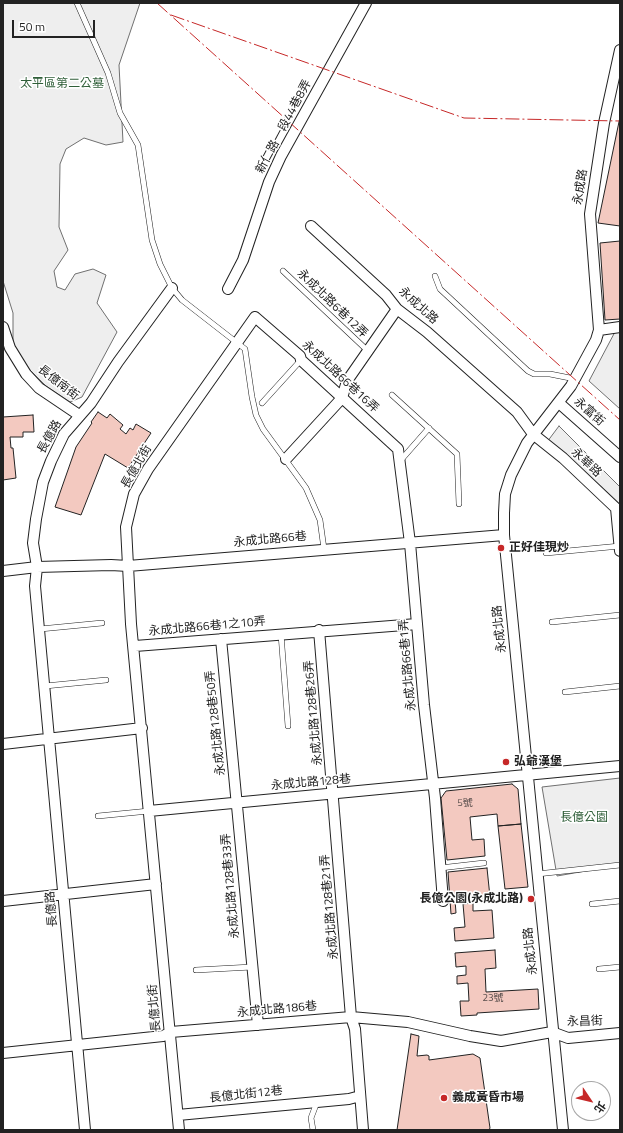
<!DOCTYPE html>
<html>
<head>
<meta charset="utf-8">
<style>
  body { margin:0 }
  #map { position:relative; width:623px; height:1133px; overflow:hidden; background:#fff; font-family:"Titillium Web","Noto Sans TC",sans-serif }
  canvas { display:block }
  .frame { position:absolute; inset:0; border:4px solid #222; pointer-events:none }
  .north { position:absolute; left:571px; top:1081px; width:40px; height:40px; box-sizing:border-box; background:#fff; border:1px solid #a7a7a7; border-radius:50%; rotate:125deg; font-size:11px; font-weight:700; line-height:16px; text-align:center; color:#222 }
  .north::after { content:''; display:block; margin:auto; width:14px; height:18px; background:#c62828; clip-path:polygon(50% 0,100% 100%,50% 72%,0 100%) }
  .scale { position:absolute; left:12px; top:20px; width:83px; height:18px; box-sizing:border-box; border:2px solid #222; border-top:0; padding-left:5px; font-size:12px; line-height:14px; white-space:nowrap; color:#222; -webkit-text-stroke:3px #fff; paint-order:stroke }
</style>
</head>
<body>
<div id="map">
<canvas width="623" height="1133"></canvas>
<div class="frame"></div>
<div class="north">北</div>
<div class="scale">50 m</div>
</div>
<script>
const context = document.querySelector('canvas').getContext('2d');
context.lineJoin = 'round';
function fillPath(path, color) {
  context.fillStyle = color;
  context.fill(path, 'evenodd');
}
function toPath(rows) {
  const path = new Path2D();
  for (const r of rows) {
    path.moveTo(r[0], r[1]);
    for (let i = 2; i < r.length; i += 2) path.lineTo(r[i], r[i + 1]);
  }
  return path;
}
function strokePath(path, color, width, dash) {
  context.strokeStyle = color;
  context.lineWidth = width;
  context.lineCap = dash ? 'butt' : 'round';
  context.setLineDash(dash || []);
  context.stroke(path);
}
function drawText(font, color, halo, rows, align = 'center') {
  context.font = font + ' "Titillium Web","Noto Sans TC",sans-serif';
  context.lineWidth = 3;
  context.setLineDash([]);
  context.textBaseline = 'middle';
  context.strokeStyle = halo;
  context.fillStyle = color;
  for (const [text, x, y, turn = 0] of rows) {
    context.save();
    context.translate(x, y);
    context.rotate((+turn || 0) * Math.PI / 180);
    context.textAlign = isNaN(turn) ? turn : align;
    if (halo) context.strokeText(text, 0, 0);
    context.fillText(text, 0, 0);
    context.restore();
  }
}
const green = toPath([
  [3,3,140,3,119,65,123,142,106,145,84,138,66,149,60,164,59,227,68,250,54,271,57,287,65,290,75,274,93,269,106,275,97,303,117,332,82,397,70,402,46,386,23,363,13,345,13,313,3,281,3,3],
  [616,330,620,330,620,409,589,381,616,330],
  [559,426,620,487,620,509,547,442,559,426],
  [620,778,620,865,557,876,542,787,620,778]
]);
fillPath(green, '#eee');
strokePath(green, '#6f6f6f', 1);
const building = toPath([
  [620,117,620,226,598,223,620,117],
  [620,241,620,319,605,320,600,243,620,241],
  [98,412,107,418,110,414,123,425,120,429,126,434,130,428,133,430,136,424,151,433,128,468,105,454,81,515,55,507,76,447,92,423,91,422,98,412],
  [33,415,34,432,23,432,23,437,10,437,11,448,13,448,16,478,3,480,3,417,33,415],
  [512,784,518,789,521,824,498,826,497,814,470,817,472,840,484,839,485,856,447,860,441,798,446,791,512,784],
  [521,824,528,887,505,889,498,826,521,824],
  [487,868,490,897,455,900,456,913,451,914,448,872,487,868],
  [473,903,473,911,492,910,494,938,455,941,454,928,465,927,463,904,473,903],
  [495,950,496,968,485,969,486,992,538,989,539,1009,477,1013,477,1015,461,1016,460,1001,469,1001,468,983,457,984,457,976,466,975,466,966,456,967,455,953,495,950],
  [411,1034,419,1036,417,1056,427,1055,429,1056,429,1060,473,1054,480,1058,490,1128,489,1130,397,1130,411,1034]
]);
fillPath(building, '#f3c9c0');
strokePath(building, '#222', 1);
const service = toPath([
  [77,3,108,73,120,113,138,145,152,240,160,264,172,288,182,300,245,349,252,397,256,415,263,429,306,488,320,520,324,549],
  [283,271,368,351],
  [435,276,440,289,528,371,534,374,550,374,575,379],
  [392,395,457,454,459,504],
  [262,403,301,360],
  [400,461,429,428],
  [546,553,620,546],
  [552,622,620,615],
  [40,629,102,623],
  [281,634,288,726],
  [45,686,106,680],
  [565,692,620,686],
  [98,816,149,811],
  [440,868,484,863],
  [537,874,620,865],
  [592,904,620,901],
  [599,969,620,967],
  [196,970,252,967],
  [313,1130,311,1118,317,1102]
]);
const minor = toPath([
  [311,226,386,295,397,309,427,332,517,412,533,434,563,458,620,512],
  [228,289,243,260,269,182,281,156,366,3],
  [3,327,10,348,26,374,39,388,79,415],
  [599,330,620,327],
  [559,403,620,457],
  [286,459,342,398,347,381,397,309],
  [616,508,620,551],
  [3,571,37,567,111,565,128,566,504,535],
  [319,630,351,1017,355,1029,363,1130],
  [221,639,258,1025],
  [135,646,417,624],
  [3,744,142,728],
  [149,811,620,766],
  [3,901,156,884],
  [3,1053,163,1036,171,1032,351,1017,408,1022,470,1036,501,1041,552,1032,568,1038,620,1033],
  [178,1115,349,1099,360,1096],
  [85,1130,35,586,37,567,33,543,36,519,43,482,51,461,64,434,91,403,118,362,172,288],
  [179,1130,131,624,126,527,134,494,148,469,255,317,300,356,301,360,398,449,410,543,424,705,435,798,443,901],
  [563,1130,504,535,504,513,505,494,511,475,527,443,571,386,596,340,599,330,590,214,604,123,620,50]
]);
strokePath(service, '#222', 6);
strokePath(minor, '#222', 12);
strokePath(service, '#fff', 5);
strokePath(minor, '#fff', 10);
strokePath(toPath([
  [157,3,620,420],
  [171,15,464,118,620,121]
]), '#c62828', 1, [14, 3, 2, 3]);
for (const [x, y, r, color] of [
  [501,548,4,"#c62828"],
  [506,762,4,"#c62828"],
  [531,899,4,"#c62828"],
  [444,1098,4,"#c62828"]
]) {
  const dot = new Path2D();
  dot.arc(x, y, r, 0, 2 * Math.PI);
  context.fillStyle = color;
  context.fill(dot);
  strokePath(dot, '#fff', 1.5);
}
drawText('10px', '#564c4a', null, [
  ["5號",465,804],
  ["23號",493,999]
]);
drawText('12px', '#2f5e38', '#fff', [
  ["太平區第二公墓",62,84],
  ["長億公園",584,818]
]);
drawText('12px', '#222', '#fff', [
  ["新仁路一段44巷8弄",284,127,-62],
  ["永成路",581,187,-81],
  ["永成北路6巷12弄",332,304,44],
  ["永成北路",418,306,42],
  ["永成北路66巷16弄",340,377,43],
  ["長億南街",58,383,38],
  ["永富街",589,412,41],
  ["長億路",50,437,-61],
  ["永華路",586,463,43],
  ["長億北街",137,467,-60],
  ["永成北路66巷",270,540,-5],
  ["永成北路66巷1之10弄",207,627,-5],
  ["永成北路",500,629,-96],
  ["永成北路66巷1弄",408,665,-95],
  ["永成北路128巷26弄",314,713,-95],
  ["永成北路128巷50弄",216,723,-96],
  ["永成北路128巷",311,783,-5],
  ["永成北路128巷33弄",231,886,-95],
  ["永成北路128巷21弄",330,907,-95],
  ["長億路",52,909,-95],
  ["永成北路",531,951,-96],
  ["長億北街",155,1008,-95],
  ["永成北路186巷",277,1010,-5],
  ["永昌街",585,1022,-2],
  ["長億北街12巷",246,1095,-6]
]);
drawText('bold 12px', '#222', '#fff', [
  ["正好佳現炒",509,548],
  ["弘爺漢堡",514,762],
  ["長億公園(永成北路)",523,899,"right"],
  ["義成黃昏市場",452,1098]
], 'left');
</script>
</body>
</html>
